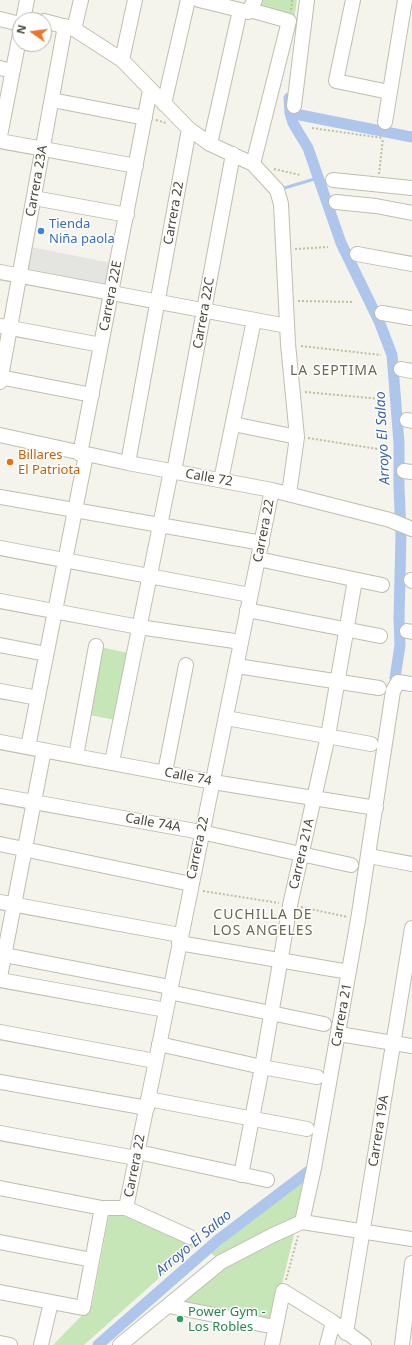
<!DOCTYPE html>
<meta charset="utf-8">
<style>
body{margin:0}
#map{position:relative;width:412px;height:1345px;overflow:hidden;background:#f5f4ec;font-family:"Noto Sans",sans-serif}
canvas{display:block}
.north{position:absolute;left:12px;top:12px;width:40px;height:40px;box-sizing:border-box;background:#fff;border:1px solid #b6b5b0;border-radius:50%;rotate:284deg;font-size:11px;font-weight:700;line-height:16px;text-align:center;color:#49473a}
.north::after{content:'';display:block;margin:auto;width:14px;height:18px;background:#eb752d;clip-path:polygon(50% 0,100% 100%,50% 72%,0 100%)}
</style>
<div id="map">
<canvas width="412" height="1345"></canvas>
<div class="north">N</div>
</div>
<script>
const g = document.querySelector('canvas').getContext('2d');
g.lineJoin = 'round';
function fillPath(path, color) {
  g.fillStyle = color;
  g.fill(path, 'evenodd');
}
function trace(path, color, width, dash) {
  g.strokeStyle = color;
  g.lineWidth = width;
  g.lineCap = dash ? 'butt' : 'round';
  g.setLineDash(dash || []);
  g.stroke(path);
}
function label(font, color, halo, rows, align = 'center') {
  g.font = font + ' "Noto Sans",sans-serif';
  g.lineWidth = 3;
  g.setLineDash([]);
  g.textBaseline = 'middle';
  g.strokeStyle = halo;
  g.fillStyle = color;
  for (const [text, x, y, turn = 0] of rows) {
    g.save();
    g.translate(x, y);
    g.rotate((+turn || 0) * Math.PI / 180);
    g.textAlign = isNaN(turn) ? turn : align;
    if (halo) g.strokeText(text, 0, 0);
    g.fillText(text, 0, 0);
    g.restore();
  }
}
fillPath(new Path2D(`
 M259,0H297L294,19L254,9Z
 M96,646L128,653L115,720L85,714Z
 M309,1173L272,1325L178,1305L223,1264L211,1253Z
 M110,1210L195,1246L84,1345H53L92,1305Z`), '#c7e6b8');
fillPath(new Path2D(`
 M26,246L116,264L111,292L20,276Z`), '#e4e4e0');
trace(new Path2D(`
 M281,189L318,178`), '#aec5ec', 3);
trace(new Path2D(`
 M289,98L290,113L293,123L308,148L341,243L379,321L392,355L399,443V487L401,534L399,618L400,645L395,678
 M290,113L412,137
 M98,1345L218,1240L313,1168`), '#aec5ec', 11);
const minor = new Path2D(`
 M199,0L248,12L255,0
 M353,0L336,81L389,92
 M250,10L289,21L253,164
 M0,19L20,24
 M23,20L27,0
 M44,21L74,29L122,60L189,129L210,144L253,164L277,190L281,204L288,344L297,437L289,494
 M74,29L81,0
 M122,60L135,0
 M0,68L12,71
 M52,100L145,118
 M164,104L188,0
 M294,106L307,0
 M385,122L405,0
 M0,136L20,34
 M0,141L136,166
 M210,144L240,10
 M333,180L412,188
 M34,198L127,215
 M336,202L376,206L412,213
 M357,254L412,264
 M0,272L287,326
 M382,313L412,318
 M0,326L101,345
 M401,369L412,371
 M0,377L92,395
 M0,382L65,26
 M407,420L412,421
 M233,424L297,437
 M0,435L128,463L272,490L390,520L412,529
 M80,454L150,90
 M128,463L189,129
 M404,471L412,472
 M174,472L233,154
 M221,480L254,320
 M0,497L262,543
 M0,548L250,595
 M258,559L382,585
 M411,580L412,581
 M0,601L139,627L241,642
 M247,610L380,636
 M407,631L412,632
 M0,645L46,654
 M237,666L379,688
 M0,691L38,698
 M226,718L371,744
 M0,742L213,782L376,808
 M28,747L86,455
 M76,756L96,646
 M112,762L171,471
 M165,772L186,665
 M0,796L201,832L351,865
 M0,844L191,884
 M369,856L412,864
 M0,902L180,935
 M179,943L349,972
 M0,954L170,987
 M0,977L44,750
 M0,980L166,1010
 M169,992L324,1024
 M0,1032L155,1061
 M339,1034L412,1046
 M159,1044L262,1067L317,1077
 M0,1082L147,1108
 M148,1099L307,1129
 M0,1133L136,1158
 M138,1152L267,1180
 M241,1175L262,1067L290,905L328,736L355,580
 M0,1188L102,1208H126L190,1237
 M126,1208L272,490
 M302,1222L314,1168L358,920L393,691L398,682L412,684
 M0,1242L92,1260
 M0,1292L83,1308L102,1208
 M169,1306L275,1327
 M346,1333L412,928
 M0,1343L10,1345
 M41,1345L51,1302
 M120,1345L221,1262L273,1235L302,1222L412,1239
 M272,1345L283,1291L333,1322L364,1345
 M327,1345L333,1322
 M402,1345L412,1263`);
trace(minor, '#c0beaf', 16);
trace(new Path2D(`
 M291,10L292,0
 M156,120L166,123
 M312,128L383,138
 M274,169L300,175
 M379,174L383,138
 M295,249L328,247
 M298,301L354,302
 M301,346L381,355
 M305,392L381,399
 M308,438L384,450
 M203,891L279,903
 M301,907L348,917
 M286,1280L298,1236`), '#c1bda1', 2, [2, 2]);
trace(minor, '#fff', 14);
for (const [x, y, r, color] of [
 [41,231,4,"#3f7fe0"],
 [10,462,4,"#e8710a"],
 [180,1319,4,"#2e9e5b"]
]) {
  const dot = new Path2D();
  dot.arc(x, y, r, 0, 2 * Math.PI);
  g.fillStyle = color;
  g.fill(dot);
  trace(dot, '#fff', 1.5);
}
label('13px', '#49473a', '#fff', [
 ["Carrera 23A",37,181,-80],
 ["Carrera 22",174,213,-80],
 ["Carrera 22E",111,296,-79],
 ["Carrera 22C",204,313,-80],
 ["Calle 72",209,478,10],
 ["Carrera 22",264,531,-79],
 ["Calle 74",188,777,11],
 ["Calle 74A",153,823,10],
 ["Carrera 22",198,848,-78],
 ["Carrera 21A",302,854,-77],
 ["Carrera 21",342,1015,-80],
 ["Carrera 19A",379,1131,-81],
 ["Carrera 22",135,1166,-79]
]);
label('13px', '#366cbe', '#fff', [
 ["Tienda",49,224],
 ["Niña paola",49,239]
], 'left');
label('13px', '#c56008', '#fff', [
 ["Billares",18,455],
 ["El Patriota",18,470]
], 'left');
label('13px', '#27864d', '#fff', [
 ["Power Gym -",188,1312],
 ["Los Robles",188,1327]
], 'left');
g.letterSpacing = '1px';
label('14px', '#6b6752', '#fff', [
 ["LA SEPTIMA",334,371],
 ["CUCHILLA DE",263,915],
 ["LOS ANGELES",263,931]
]);
g.letterSpacing = '0px';
label('italic 14px', '#3963af', '#fff', [
 ["Arroyo El Salao",383,438,-93],
 ["Arroyo El Salao",194,1243,-40]
]);
</script>
